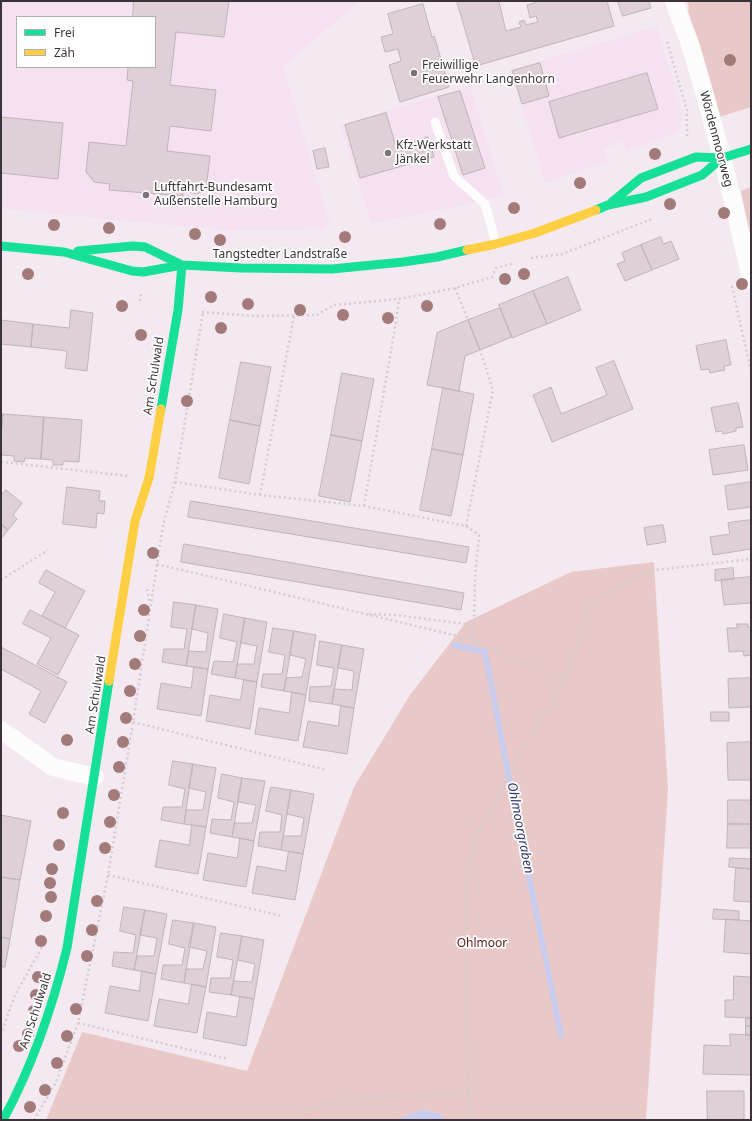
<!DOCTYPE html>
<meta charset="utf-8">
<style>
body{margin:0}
#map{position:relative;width:752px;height:1121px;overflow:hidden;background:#f4e9f1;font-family:"Noto Sans",sans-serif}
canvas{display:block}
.frame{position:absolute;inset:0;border:2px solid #3b3339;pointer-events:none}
.legend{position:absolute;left:16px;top:16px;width:140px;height:52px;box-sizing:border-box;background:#fff;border:1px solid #b1adb0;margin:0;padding:5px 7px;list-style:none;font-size:12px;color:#3b3339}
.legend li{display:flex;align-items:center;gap:8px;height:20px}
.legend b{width:20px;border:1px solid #b1adb0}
</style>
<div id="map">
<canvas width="752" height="1121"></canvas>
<div class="frame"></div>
<ul class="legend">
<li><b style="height:5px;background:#16e098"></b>Frei</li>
<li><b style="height:5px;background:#ffcf43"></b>Zäh</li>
</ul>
</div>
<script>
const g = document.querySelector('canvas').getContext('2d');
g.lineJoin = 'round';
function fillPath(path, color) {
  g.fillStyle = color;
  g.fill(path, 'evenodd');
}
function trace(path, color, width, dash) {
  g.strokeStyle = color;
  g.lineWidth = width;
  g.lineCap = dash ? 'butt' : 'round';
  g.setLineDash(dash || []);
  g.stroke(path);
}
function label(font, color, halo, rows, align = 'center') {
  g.font = font + ' "Noto Sans",sans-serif';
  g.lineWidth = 3.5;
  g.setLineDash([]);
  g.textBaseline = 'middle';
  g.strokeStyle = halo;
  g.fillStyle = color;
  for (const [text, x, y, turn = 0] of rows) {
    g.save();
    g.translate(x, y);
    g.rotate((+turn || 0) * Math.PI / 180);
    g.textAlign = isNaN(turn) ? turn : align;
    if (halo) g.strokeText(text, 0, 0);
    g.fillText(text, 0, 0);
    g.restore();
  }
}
fillPath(new Path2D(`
 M1,1H359L283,67L330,224L321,229L228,230L75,216L1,208ZM17,17H155V67H17Z
 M657,26L683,113L679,131L665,138L627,152L622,141L604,149L609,161L545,183L511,70Z
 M470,86L504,196L472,203L411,216L371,223L340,125Z`), '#f5e1f0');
fillPath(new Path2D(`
 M687,1H751V107L719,117L688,11L689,7Z
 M751,187V241L741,191Z
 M654,562L668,790L646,1120H444L442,1115L423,1109L396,1120H46L82,1032L247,1071L354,787L410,695L466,622L571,572Z`), '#e9c9c8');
fillPath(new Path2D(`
 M423,1109L442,1115L444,1120H396Z`), '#cacced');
trace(new Path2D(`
 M454,645L485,652L510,783L561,1035`), '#cacced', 6);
const building = new Path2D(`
 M134,1H229L224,37L176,32L170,85L216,90L211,131L170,126L167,151L210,156L206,189L197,194L183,190V196L109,190L110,184L94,182L86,172L89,142L126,146L133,81L127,80L128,67H155V17H133Z
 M457,1H502L499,2L506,31L521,27L519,22L524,20L526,25L538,22L536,16L530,18L527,5L535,3L534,1H607L614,26L476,66Z
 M618,1H649L651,8L623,16Z
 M423,4L432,37L434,36L436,42L449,87L400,102L389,65L401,61L398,49L385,52L381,37L393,34L388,14Z
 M540,63L549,96L522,104L512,71Z
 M647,73L658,109L559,138L549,102Z
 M460,91L485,168L463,175L438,97Z
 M386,113L396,146L428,137L434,157L360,178L345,125Z
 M1,117L63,123L58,179L1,173Z
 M325,148L329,167L317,169L313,151Z
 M661,237L663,244L671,241L679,259L652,270L641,245Z
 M641,245L652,270L625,281L617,264L625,261L622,253Z
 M568,277L581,310L547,324L533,291Z
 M533,291L547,324L512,338L499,305Z
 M500,308L512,337L480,350L468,320Z
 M71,310L93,313L87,371L65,368L67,351L31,347L33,324L69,328Z
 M1,320L33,324L31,347L1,344Z
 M468,320L480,350L465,356L459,391L427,385L437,333Z
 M726,340L731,365L724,366L725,370L710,373L709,369L701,370L696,346Z
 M614,361L633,409L552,442L533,395L551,387L561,414L607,395L596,368Z
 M241,362L271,367L260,426L230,420Z
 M342,373L374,379L362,441L331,435Z
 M443,388L474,394L463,455L432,449Z
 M738,403L743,427L736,428V431L723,434L722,431L716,432L711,408Z
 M1,414H3L1,436Z
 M3,414L44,417L41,459L25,458L24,462L14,461V456L1,455Z
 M44,417L82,420L79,462L63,461V465H53V460L41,459Z
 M230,420L260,426L249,484L219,478Z
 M331,435L362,441L350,502L319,496Z
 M744,445L748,470L713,475L709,450Z
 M432,449L463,455L451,516L420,510Z
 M751,482V507L728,510L725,486Z
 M67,487L100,491L99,501H105L104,514L97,513L96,528L63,524Z
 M6,490L22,503L13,515L17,519L8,530L1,524V496Z
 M191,501L469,547L466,563L188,517Z
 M751,520V549L713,555L710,537L730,534L728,523Z
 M1,524L8,530L1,539Z
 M663,525L666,542L647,545L644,528Z
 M184,544L464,593L461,610L181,562Z
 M733,568L734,579L715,581V570Z
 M46,570L85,591L65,628L42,616L55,592L39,583Z
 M751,577V603L724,605L721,580Z
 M174,602L196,605L186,666L162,662L164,649H184L187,629L171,627Z
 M196,605L218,609L208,669L186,666L189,651L206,652L208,633L192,629Z
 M30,610L79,635L58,675L37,664L51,638L23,624Z
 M224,614L245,618L235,678L211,674L214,661L233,662L237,642L220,638Z
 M245,618L267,622L257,682L235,678L237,664H254L257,646L241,643Z
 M737,624H748V627H751V655L744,656L743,651L729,652L727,628H737Z
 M273,628L294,631L284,691L261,687L263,674H282L285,655L269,652Z
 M294,631L316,635L306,695L284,691L286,678L302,677L306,659L290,655Z
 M320,641L342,645L332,704L309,701L310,687L331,686L334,668L317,665Z
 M342,645L364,649L354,708L332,704L334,689L352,690L354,671L338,668Z
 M1,647L67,682L45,723L29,714L41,691L1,669Z
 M194,667L208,669L201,716L157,709L161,683L191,688Z
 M751,678V707L729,708L728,679Z
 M244,680L257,682L250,729L206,721L210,695L240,700Z
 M292,692L306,695L298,741L255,734L259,708L289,713Z
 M341,706L354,708L347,754L303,747L308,721L338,726Z
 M711,712H729V721H711Z
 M751,742V780H728L727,743Z
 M173,761L193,764L184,824L161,820L163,807H182L185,789L169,785Z
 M193,764L216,768L206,827L184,824L186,810H203L206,792L189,788Z
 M222,774L242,778L232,837L210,833L212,819L231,820L234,802L218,798Z
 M242,778L265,781L254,841L232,837L235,823H252L256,805L238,802Z
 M271,787L291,790L281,850L258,846L260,832H280L282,815L266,811Z
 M291,790L314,794L303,854L281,850L283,836H301L304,818L287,814Z
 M728,800H751V824H728Z
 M1,815L31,821L20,880L1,877Z
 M728,824H751V848H727Z
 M192,825L206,827L198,874L155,867L160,840L189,845Z
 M240,838L254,841L246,887L203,880L208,853L237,858Z
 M289,851L303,854L295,900L252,893L257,866L285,871Z
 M730,858L751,859V869L729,867Z
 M736,868L751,869V902L734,901Z
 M1,877L20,880L10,939L1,937Z
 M124,907L145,910L134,970L112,966L114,952L133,953L136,935L120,931Z
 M714,909L739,911V920L713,919Z
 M145,910L167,914L156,974L134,970L137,956H154L157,938L140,935Z
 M726,919L751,921V954L724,952Z
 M173,920L194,923L184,983L161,979L163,965H182L185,948L169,944Z
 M194,923L216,927L206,987L184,983L186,969H203L207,951L189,947Z
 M221,933L242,936L231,995L209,992L211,978H230L233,960L217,957Z
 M242,936L264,940L254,999L231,995L234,981L252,982L255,964L238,960Z
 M1,937L10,939L5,967H1Z
 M142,971L156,974L148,1021L105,1013L110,986L139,991Z
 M734,976L751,977V1018L725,1017V1000H733Z
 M192,984L206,987L197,1033L154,1026L159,999L188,1004Z
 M240,997L254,999L246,1046L203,1038L207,1012L236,1017Z
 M746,1018H751V1026H746Z
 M746,1026H751V1035H746Z
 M730,1034L751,1035V1075L703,1074L704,1045L730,1046Z
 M707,1091H744V1120H702L707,1119Z`);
fillPath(building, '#dfd0d7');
trace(building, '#beb4b9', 1);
trace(new Path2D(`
 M667,42L687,110V135L688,138
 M531,258L562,254L652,219
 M732,286L751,372
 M455,288L468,320
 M140,301L141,293
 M202,312L255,316L317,315L334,305L399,299L455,288L492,277L496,268L515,263
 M1,462L129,476
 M175,482L260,495L364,506L466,526L479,535L475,578L474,625L470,639L522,664L565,679
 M260,495L294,316
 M364,506L394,334L399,299
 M466,526L493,390L480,350
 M157,564L470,639
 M1,580L48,550
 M147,589L150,604
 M369,614L395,615L474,625
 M133,722L327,770
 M108,875L282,916
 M78,1023L228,1059
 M1,1035L14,997L42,947
 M34,1120L56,1082L78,1023L108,875L133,722L163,525L175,482L203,312
 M302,1120L306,1108L344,1099L469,1093
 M471,1120L467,1059L465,891L475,839L513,766L565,679L588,608L614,587L655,570L751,559`), '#d1cdd0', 2.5, [2, 3]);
trace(new Path2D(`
 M435,122L454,176L485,204L496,244`), '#fdfcfd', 9);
trace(new Path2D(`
 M674,1C679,17 686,31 691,47C714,123 734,201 751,279
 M1,730L53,767L95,777`), '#fdfcfd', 18);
trace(new Path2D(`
 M612,202L641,178L696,157L722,158L751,149
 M596,210L608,205L646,197L702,175L722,158
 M1,246L64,252L132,271L143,272L182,265L241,268L332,269L403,262L437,257L467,250
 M78,251L133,246L145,247L182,265
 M161,409L178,310L182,265
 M3,1120C33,1065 52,1009 67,948L109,681`), '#16e098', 9);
trace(new Path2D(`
 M467,250L496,244L535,233L596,210
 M109,681L135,521L149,478L161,409`), '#ffcf43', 9);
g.fillStyle = '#a27a7a';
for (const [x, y] of [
 [730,60],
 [655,154],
 [580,183],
 [670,204],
 [514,208],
 [724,213],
 [440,224],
 [54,225],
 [109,228],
 [195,234],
 [345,237],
 [220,240],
 [28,274],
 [524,274],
 [505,279],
 [742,284],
 [211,297],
 [248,304],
 [122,306],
 [427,306],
 [300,310],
 [343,315],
 [388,318],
 [221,328],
 [141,335],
 [187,401],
 [153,553],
 [144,610],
 [140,636],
 [135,664],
 [130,691],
 [126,718],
 [67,740],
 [123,742],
 [119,767],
 [114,795],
 [63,813],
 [110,822],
 [59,845],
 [105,848],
 [52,869],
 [50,883],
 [51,897],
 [97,901],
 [46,916],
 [92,930],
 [41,941],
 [87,956],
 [38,977],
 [36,995],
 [76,1009],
 [34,1011],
 [28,1034],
 [67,1036],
 [19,1046],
 [57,1063],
 [45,1090],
 [30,1107]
]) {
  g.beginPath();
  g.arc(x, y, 6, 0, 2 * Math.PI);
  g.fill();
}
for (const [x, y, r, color] of [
 [414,73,4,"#7c7379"],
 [388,153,4,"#7c7379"],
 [146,195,4,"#7c7379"]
]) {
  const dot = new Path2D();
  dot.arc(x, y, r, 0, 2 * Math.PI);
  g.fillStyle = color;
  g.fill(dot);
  trace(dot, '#fff', 1.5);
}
label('12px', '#3b3339', '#fff', [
 ["Freiwillige",422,66],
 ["Feuerwehr Langenhorn",422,80],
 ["Kfz-Werkstatt",396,146],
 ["Jänkel",396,160],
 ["Luftfahrt-Bundesamt",154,188],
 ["Außenstelle Hamburg",154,202]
], 'left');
label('12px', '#3b3339', '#fff', [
 ["Wördenmoorweg",716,139,75],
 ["Tangstedter Landstraße",280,255],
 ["Am Schulwald",154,376,-81],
 ["Am Schulwald",96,695,-81],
 ["Am Schulwald",36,1011,-72]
]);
label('12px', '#5f2019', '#fff', [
 ["Ohlmoor",482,944]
]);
label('italic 13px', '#35386f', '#fff', [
 ["Ohlmoorgraben",520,828,79]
]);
</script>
